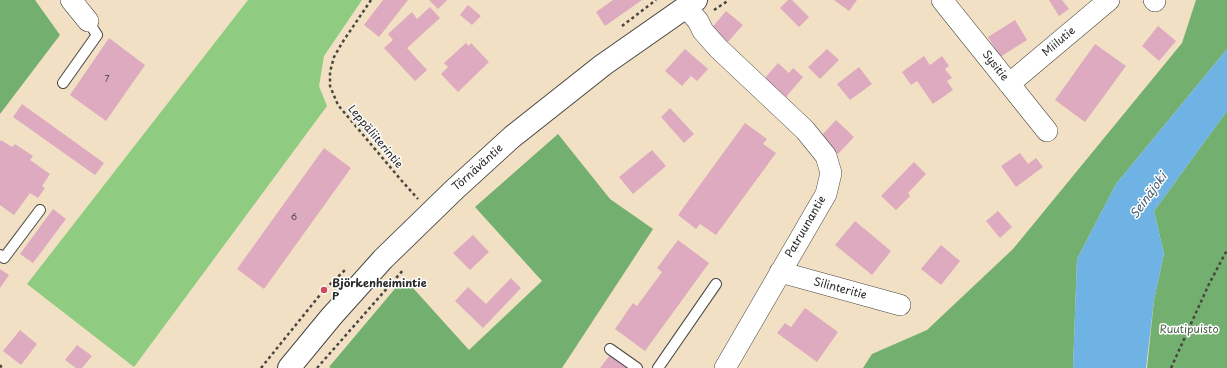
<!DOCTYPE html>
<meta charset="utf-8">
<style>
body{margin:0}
canvas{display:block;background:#f1e0c3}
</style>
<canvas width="1227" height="368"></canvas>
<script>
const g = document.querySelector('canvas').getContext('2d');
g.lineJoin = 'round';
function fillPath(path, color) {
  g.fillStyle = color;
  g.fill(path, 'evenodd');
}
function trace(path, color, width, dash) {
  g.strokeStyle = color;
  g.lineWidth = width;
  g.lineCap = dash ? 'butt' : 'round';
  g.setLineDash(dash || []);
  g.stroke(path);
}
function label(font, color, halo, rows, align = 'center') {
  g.font = font + ' "Playpen Sans",sans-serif';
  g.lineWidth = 3;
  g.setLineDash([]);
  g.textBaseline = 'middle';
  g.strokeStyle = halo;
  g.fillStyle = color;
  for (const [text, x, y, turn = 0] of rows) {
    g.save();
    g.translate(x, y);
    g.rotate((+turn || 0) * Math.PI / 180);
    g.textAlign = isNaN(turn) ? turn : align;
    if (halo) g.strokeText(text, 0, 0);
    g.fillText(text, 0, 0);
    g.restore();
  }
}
fillPath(new Path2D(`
 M248,0H362L324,56L319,86L327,106L134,367L27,284Z`), '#8fcb80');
fillPath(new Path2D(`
 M0,0H35L60,35L0,114Z
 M1196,0H1227V49L1116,184L1077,259L1073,368H863L872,354L927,330L1013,249L1182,43Z
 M1227,111V368H1147L1154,300L1164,254L1154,211Z
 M558,134L610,199L653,229L562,368H331L329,367L404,278L469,350L542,281L475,207Z`), '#73af6e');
fillPath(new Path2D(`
 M1227,49V111L1154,211L1164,254L1154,300L1146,368H1073L1077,259L1116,184Z`), '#6fb3e5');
fillPath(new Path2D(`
 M383,0H408L379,37L364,25Z
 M429,0H447L438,9Z
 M613,0H642L605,26L596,12Z
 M788,0H792L809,17L799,27L780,8Z
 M834,0H857L849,11Z
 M1049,0H1062L1069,9L1059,16Z
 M468,5L481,16L472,25L460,15Z
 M430,7L440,18L407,48L427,70L415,81L384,48L393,40L388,34L412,12L417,19Z
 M726,11L743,25L726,44L710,30Z
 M1015,20L1027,40L1000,57L988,37Z
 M1158,26L1176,41L1159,61L1142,46Z
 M109,38L145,65L106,121L70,95Z
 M466,43L469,46L471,43L489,62L458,92L441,74L448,67L444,63Z
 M1095,44L1126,66L1085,122L1055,100Z
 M685,49L708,69L697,81L691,76L682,86L665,71Z
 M827,49L839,60L820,79L808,67Z
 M924,56L930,65L942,56L949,66L945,69L952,78L947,81L953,90L933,104L917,81L911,85L902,72Z
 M778,63L789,73L793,68L803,77L786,97L765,78Z
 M859,67L872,84L850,100L837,84Z
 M22,104L104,163L95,175L13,117Z
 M670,108L694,134L684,143L661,117Z
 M836,120L854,137L838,154L820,137Z
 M745,123L767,139L763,144L776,153L716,235L700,224L696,229L678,215Z
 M1,140L12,147L15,144L33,156L30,160L50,174L42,186L45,188L38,198L30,193L14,215L0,205V142Z
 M324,148L351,168L264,289L237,269Z
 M652,150L666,166L633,194L619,177Z
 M1020,153L1028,164L1036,158L1043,167L1016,187L1001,166Z
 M914,162L926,174L908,193L910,196L896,210L881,196Z
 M53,209L66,219L33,263L20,254Z
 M998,211L1012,227L1000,238L986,221Z
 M855,221L891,251L872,275L835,245Z
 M473,235L489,252L470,270L453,253Z
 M678,240L709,263L645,351L615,329L633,303L637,306L662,272L657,268Z
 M941,245L960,261L941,285L921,269Z
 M0,269L9,275L0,288Z
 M511,278L521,288L483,328L455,301L468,287L486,304Z
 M805,308L838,332L817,362L777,333L785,323L791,327Z
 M20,330L37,344L21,365L3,351Z
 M77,345L92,356L82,368H76L65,360Z
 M610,355L629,368H600Z`), '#deaabf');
const lane = new Path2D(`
 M63,83L97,35L88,21
 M0,255L4,258L40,210
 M610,349L637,368
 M658,368L716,284`);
const street = new Path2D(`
 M71,0L88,21
 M942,0L1047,131
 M1154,0L1155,1
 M686,7L698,21L703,31L718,48L805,130L826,156L831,173L826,194L725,368
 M1009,84L1109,0
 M780,272L900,305`);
const primary = new Path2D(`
 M289,368L331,317L383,259L455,189L512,137L603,65L696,0`);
trace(lane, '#494642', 12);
trace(street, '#494642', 22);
trace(primary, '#494642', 24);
trace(new Path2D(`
 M371,0L342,43L334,57L330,72V86L338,105L401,180L418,199
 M714,10L729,0
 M622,26L656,0
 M0,365L2,368
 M261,368L324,290L345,270
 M317,368L404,269
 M1171,368L1209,284L1227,250`), '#494642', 2.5, [3, 3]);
trace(lane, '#fff', 10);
trace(street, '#fff', 21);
trace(primary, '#fff', 22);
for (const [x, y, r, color] of [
 [324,290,4,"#d1495b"]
]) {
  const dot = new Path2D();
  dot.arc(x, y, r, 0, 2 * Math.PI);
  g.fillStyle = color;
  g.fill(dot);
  trace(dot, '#fff', 1.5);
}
label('9px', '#584b50', null, [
 ["7",107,80],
 ["6",294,218]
]);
label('11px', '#2b2b2b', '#fff', [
 ["Miilutie",1059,42,-40],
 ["Sysitie",995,66,52],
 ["Leppäliiterintie",375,137,50],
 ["Törnäväntie",478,168,-42],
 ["Patruunantie",806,227,-60],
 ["Silinteritie",840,289,15]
]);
label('bold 11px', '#2b2b2b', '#fff', [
 ["Björkenheimintie",332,284],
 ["P",332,297]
], 'left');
label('11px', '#4e6349', '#fff', [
 ["Ruutipuisto",1189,330]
]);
label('italic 12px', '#466175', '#fff', [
 ["Seinäjoki",1149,196,-54]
]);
</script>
